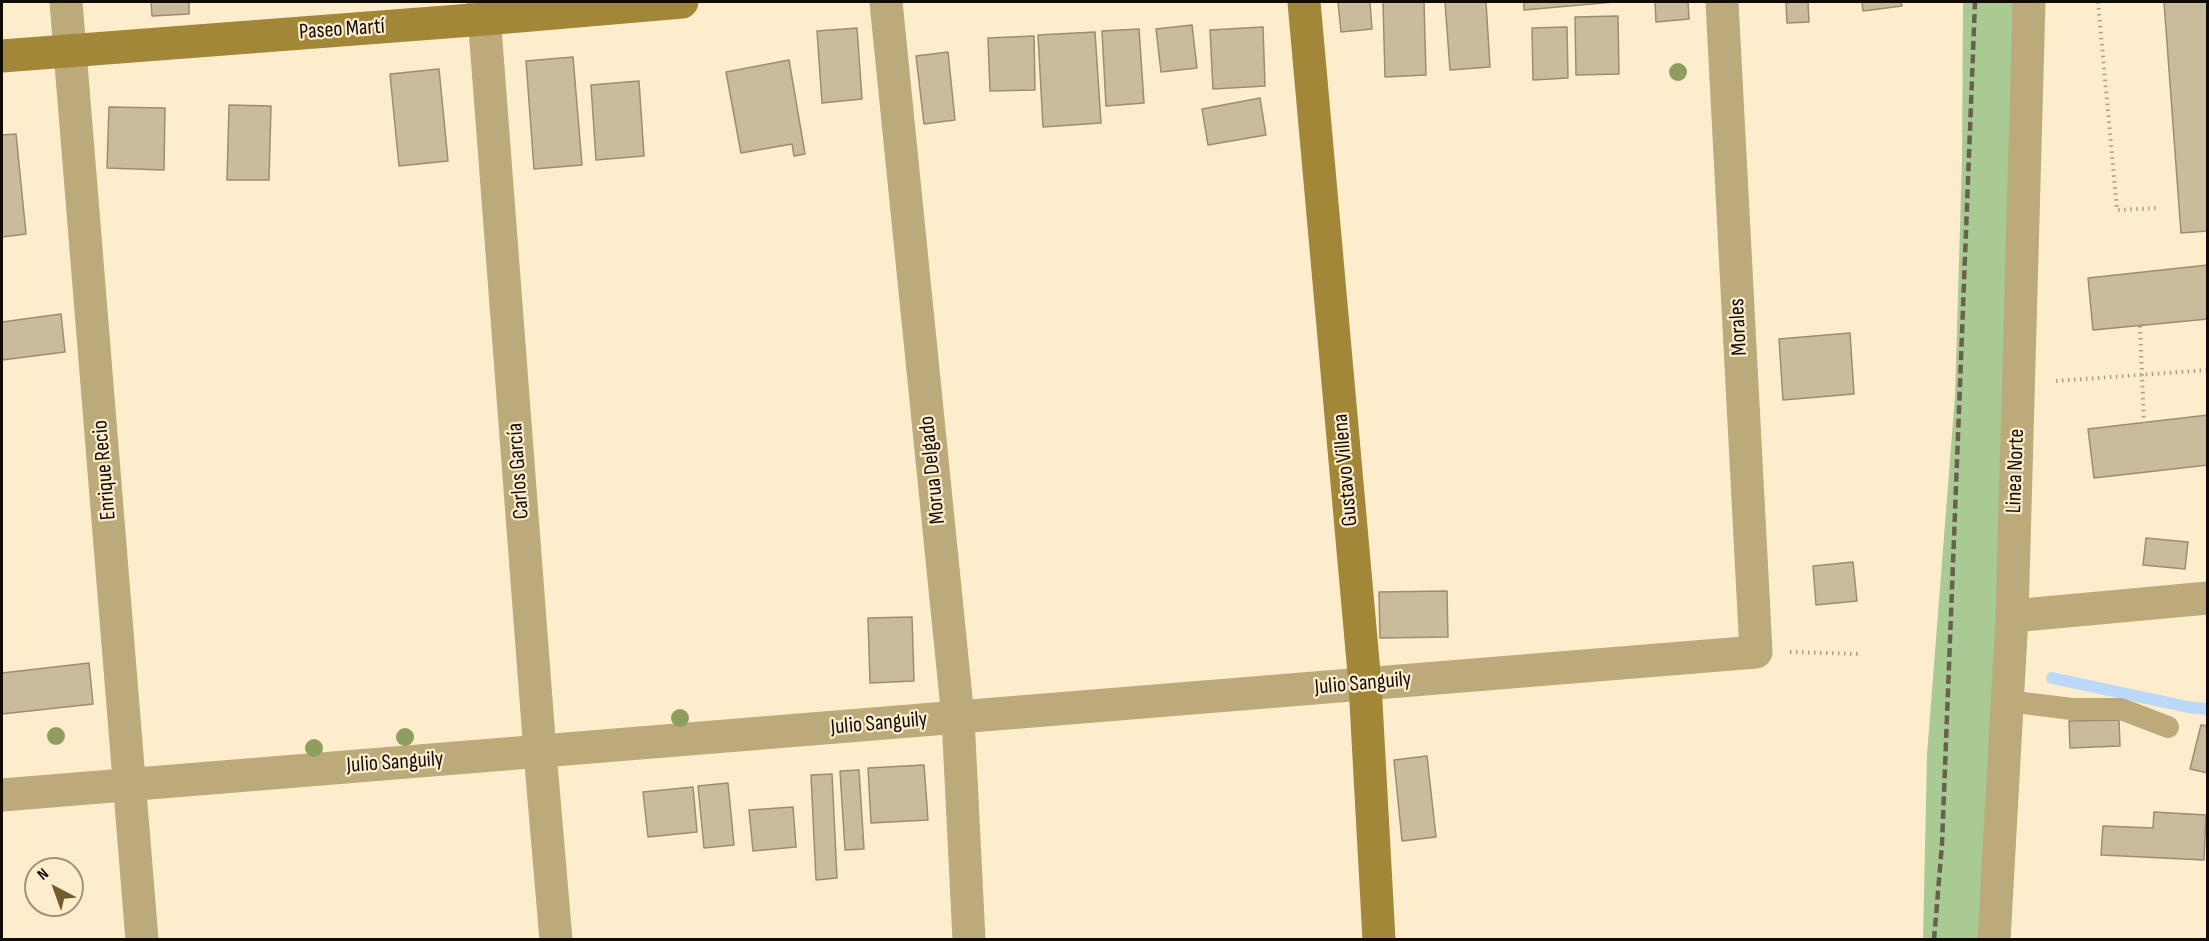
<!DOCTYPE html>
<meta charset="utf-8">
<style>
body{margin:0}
#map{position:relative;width:2209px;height:941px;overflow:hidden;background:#fdedcd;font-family:"Sofia Sans Condensed",sans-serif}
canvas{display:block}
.frame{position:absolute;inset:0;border:3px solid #110b03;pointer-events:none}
.north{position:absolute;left:24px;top:857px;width:60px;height:60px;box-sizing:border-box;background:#fdedcd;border:2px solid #9f937c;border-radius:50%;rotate:319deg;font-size:16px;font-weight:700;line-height:24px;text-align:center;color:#110b03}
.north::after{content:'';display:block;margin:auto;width:21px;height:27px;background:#745d2d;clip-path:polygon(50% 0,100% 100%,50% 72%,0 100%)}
</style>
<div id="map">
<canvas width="2209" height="941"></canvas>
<div class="frame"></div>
<div class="north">N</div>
</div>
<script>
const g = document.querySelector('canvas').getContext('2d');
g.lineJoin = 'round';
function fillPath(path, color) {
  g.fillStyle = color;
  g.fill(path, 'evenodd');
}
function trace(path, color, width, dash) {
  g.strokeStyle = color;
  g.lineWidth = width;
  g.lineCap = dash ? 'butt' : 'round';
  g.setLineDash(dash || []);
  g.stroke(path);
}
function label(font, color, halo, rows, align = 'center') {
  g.font = font + ' "Sofia Sans Condensed",sans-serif';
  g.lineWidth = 4.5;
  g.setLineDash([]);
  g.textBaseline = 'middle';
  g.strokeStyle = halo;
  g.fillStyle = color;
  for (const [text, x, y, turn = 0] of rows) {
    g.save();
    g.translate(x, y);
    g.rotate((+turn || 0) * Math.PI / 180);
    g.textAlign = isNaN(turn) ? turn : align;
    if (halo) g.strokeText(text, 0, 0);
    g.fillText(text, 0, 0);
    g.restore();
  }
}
fillPath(new Path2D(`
 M1963,2H2023L1994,939L1923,940L1927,754L1955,396L1962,161Z`), '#a9cb93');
trace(new Path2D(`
 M2052,678L2188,707L2208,709`), '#bcd8f8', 12);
const building = new Path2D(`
 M151,2H189V14L152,16Z
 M1338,2H1370L1372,29L1341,32Z
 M1383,2H1424L1426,75L1385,77Z
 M1445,2H1486L1490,67L1450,70Z
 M1524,2H1614L1524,10Z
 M1655,2H1688L1689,19L1656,22Z
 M1786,2H1808L1809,22L1787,23Z
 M1862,2H1901L1902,6L1863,11Z
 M2164,2H2208V231L2181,233Z
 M1618,16L1619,74L1576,75L1575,17Z
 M1192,25L1197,68L1161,72L1156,29Z
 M1263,27L1265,86L1213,89L1210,30Z
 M1567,27L1568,78L1533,80L1532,28Z
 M857,28L862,99L822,103L817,31Z
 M1139,29L1144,103L1106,106L1102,31Z
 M1095,32L1101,123L1043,127L1038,35Z
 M1034,36L1035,90L990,91L988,38Z
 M948,52L955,120L924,124L916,56Z
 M573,57L582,165L534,169L526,61Z
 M789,60L805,154L794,156L792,144L741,153L726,72Z
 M439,69L448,161L399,166L390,74Z
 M639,81L644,156L596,160L591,85Z
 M1260,98L1266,135L1208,145L1202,109Z
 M229,105L271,106L269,180H227Z
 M109,107L165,108L164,170L107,168Z
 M16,134L26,234L2,237V135Z
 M2208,265V319L2093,330L2088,278Z
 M61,314L65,352L2,360V322Z
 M1850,333L1854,394L1783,400L1779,339Z
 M2208,415V465L2094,478L2088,429Z
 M2146,538L2188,542L2185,569L2143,565Z
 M1853,562L1857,601L1816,605L1813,566Z
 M1447,591L1448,637L1380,638L1379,592Z
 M912,617L914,681L870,683L868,618Z
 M89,663L93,704L2,714V673Z
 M2119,720L2120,746L2070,748L2069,721Z
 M2201,725L2208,726V773L2190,769Z
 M1427,756L1436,837L1402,841L1394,760Z
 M924,765L928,820L871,823L868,768Z
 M859,770L864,849L845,850L840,771Z
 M832,774L837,878L816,880L811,775Z
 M728,783L734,845L704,848L698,786Z
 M693,787L697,832L648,837L643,792Z
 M793,807L796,847L753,851L749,810Z
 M2154,812L2206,815L2204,860L2101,855L2103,826L2153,828Z`);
fillPath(building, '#cbbb9d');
trace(building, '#9c8d70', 1.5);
trace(new Path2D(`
 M2098,2L2117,210L2157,208
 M2140,326L2144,423
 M2056,381L2208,370
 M1790,652L1861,654`), '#ab9f87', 4, [1.5, 4.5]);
trace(new Path2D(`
 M2007,701L2072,709H2121L2168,727`), '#bcaa7a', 22);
trace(new Path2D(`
 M66,2L142,940
 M483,2L540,752L556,940
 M886,2L958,718L969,940
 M2012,616L2208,598
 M2,795L1756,652L1722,2
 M1994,940L2012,616L2029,2`), '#bcaa7a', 33);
trace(new Path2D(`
 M1304,2L1365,684L1379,940
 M2,56L485,19L682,2`), '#a38739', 33);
trace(new Path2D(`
 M1934,940L1942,844L1975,2`), '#6a604f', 4.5, [9, 4.5]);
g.fillStyle = '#8e9e5e';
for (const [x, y] of [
 [1678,72],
 [680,718],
 [56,736],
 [405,737],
 [314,748]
]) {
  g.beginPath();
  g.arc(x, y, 9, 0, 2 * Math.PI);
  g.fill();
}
label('22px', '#110b03', '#fdedcd', [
 ["Paseo Martí",342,30,-4],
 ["Morales",1739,327,-93],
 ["Enrique Recio",105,470,-95],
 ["Morua Delgado",933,470,-96],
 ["Gustavo Villena",1346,470,-95],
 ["Carlos García",519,471,-94],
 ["Linea Norte",2016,471,-88],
 ["Julio Sanguily",1363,684,-5],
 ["Julio Sanguily",879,724,-5],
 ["Julio Sanguily",395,763,-4]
]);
</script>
